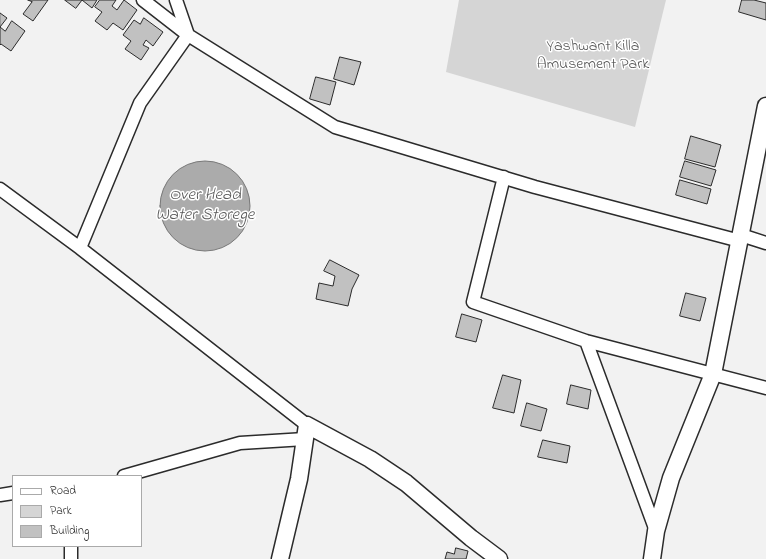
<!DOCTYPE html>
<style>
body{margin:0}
#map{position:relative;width:766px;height:559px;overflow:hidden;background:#f2f2f2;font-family:"Indie Flower",sans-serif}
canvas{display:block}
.legend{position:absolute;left:12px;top:475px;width:130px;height:72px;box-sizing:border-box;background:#fff;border:1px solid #aaa;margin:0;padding:5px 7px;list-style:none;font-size:12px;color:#2b2b2b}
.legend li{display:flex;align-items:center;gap:8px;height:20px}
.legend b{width:20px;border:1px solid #aaa}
</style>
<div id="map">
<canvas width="766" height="559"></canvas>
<ul class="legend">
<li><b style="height:5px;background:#fff"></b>Road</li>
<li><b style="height:11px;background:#d5d5d5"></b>Park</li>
<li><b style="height:11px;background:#c1c1c1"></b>Building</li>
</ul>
</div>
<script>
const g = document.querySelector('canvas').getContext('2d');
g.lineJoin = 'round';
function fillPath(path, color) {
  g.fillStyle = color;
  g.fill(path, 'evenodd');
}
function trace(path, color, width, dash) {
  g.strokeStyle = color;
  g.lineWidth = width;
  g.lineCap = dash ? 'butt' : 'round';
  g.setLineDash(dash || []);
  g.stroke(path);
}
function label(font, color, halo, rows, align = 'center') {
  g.font = font + ' "Indie Flower",sans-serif';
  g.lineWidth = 3;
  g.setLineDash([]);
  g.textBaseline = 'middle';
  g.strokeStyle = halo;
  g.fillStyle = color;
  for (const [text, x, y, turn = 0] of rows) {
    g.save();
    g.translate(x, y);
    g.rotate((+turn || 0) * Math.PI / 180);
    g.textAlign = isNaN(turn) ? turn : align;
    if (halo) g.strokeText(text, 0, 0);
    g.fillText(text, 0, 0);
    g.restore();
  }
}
fillPath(new Path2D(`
 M459,0H666L635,127L446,72Z`), '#d5d5d5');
const water = new Path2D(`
 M160 206a45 45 0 1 1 90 0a45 45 0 1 1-90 0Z`);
fillPath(water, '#ababab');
trace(water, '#787878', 1);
const building = new Path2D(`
 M28,0H48L33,21L23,14L32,2Z
 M65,0H97L92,8L82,0L76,8Z
 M100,0H116L112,6L117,10L124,0L137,10L123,30L113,23L107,30L95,21L102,12L95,7Z
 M742,0H754L766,3V20L739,12Z
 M0,13L7,18L0,27Z
 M144,18L163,32L153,46L146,40L143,45L149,48L141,60L125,49L131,41L123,35L134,20L140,24Z
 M12,21L25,31L11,51L1,44L0,45V27L5,31Z
 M340,57L361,62L354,85L334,79Z
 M316,77L336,82L330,105L310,99Z
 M691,136L721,145L715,167L685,159Z
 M685,161L716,170L711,186L680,177Z
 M680,180L711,189L707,204L676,195Z
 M330,260L359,275L352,289L348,306L316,299L319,283L333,286L335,276L324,271Z
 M686,293L706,298L700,321L680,316Z
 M462,314L482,320L476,342L456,337Z
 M503,375L521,380L514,413L493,408Z
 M571,385L591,390L588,409L567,404Z
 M527,403L547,409L541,431L521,426Z
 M543,440L570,446L567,463L538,457Z
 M456,548L468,551L466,559H445L447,552L454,554Z`);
fillPath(building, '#c1c1c1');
trace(building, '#2b2b2b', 1);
const minor = new Path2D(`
 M143,0L188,35
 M176,0L188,35
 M504,177L473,302L586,341L766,388
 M0,189L80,248L307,425
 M741,235L766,243
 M80,248L140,103L188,35L335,127L535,187L740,241
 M586,341L656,531
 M124,476L240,443L305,439
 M0,495L13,493
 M71,546V559`);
const secondary = new Path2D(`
 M280,559L299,479L307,425L370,459L406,483L471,538L499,559
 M652,559L656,531L671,478L713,374L766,106`);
trace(minor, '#2b2b2b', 15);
trace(secondary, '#2b2b2b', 19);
trace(minor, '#fff', 12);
trace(secondary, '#fff', 16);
label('16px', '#565656', '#fff', [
 ["Yashwant Killa",593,47],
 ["Amusement Park",593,65]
]);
label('italic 17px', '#585858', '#fff', [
 ["Over Head",205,196],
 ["Water Storege",205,216]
]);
</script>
